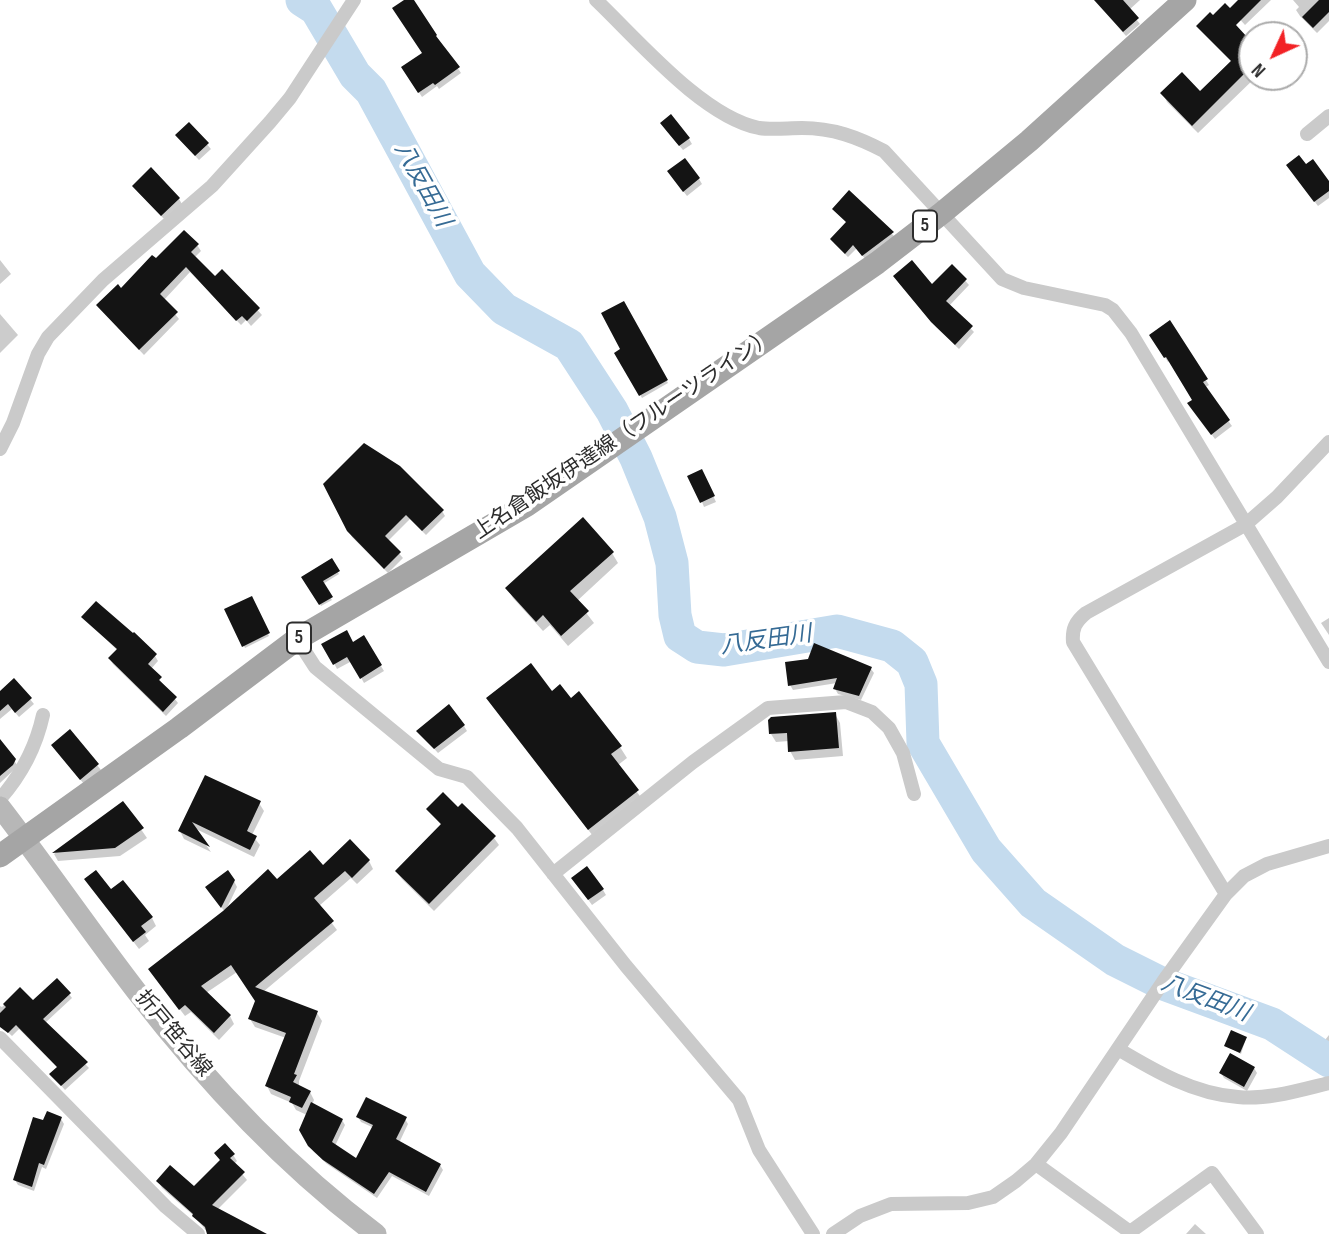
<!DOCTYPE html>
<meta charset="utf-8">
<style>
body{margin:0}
#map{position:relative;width:1329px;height:1234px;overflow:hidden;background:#fff;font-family:"Sofia Sans Condensed",sans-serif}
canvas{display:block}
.north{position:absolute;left:1238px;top:21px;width:70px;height:70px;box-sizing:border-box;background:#fff;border:2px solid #ababab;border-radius:50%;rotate:225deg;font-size:19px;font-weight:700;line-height:28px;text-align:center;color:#2d2d2d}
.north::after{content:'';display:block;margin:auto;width:24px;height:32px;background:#f22225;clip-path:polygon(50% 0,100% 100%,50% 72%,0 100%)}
</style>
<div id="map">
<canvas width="1329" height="1234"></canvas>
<div class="north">N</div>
</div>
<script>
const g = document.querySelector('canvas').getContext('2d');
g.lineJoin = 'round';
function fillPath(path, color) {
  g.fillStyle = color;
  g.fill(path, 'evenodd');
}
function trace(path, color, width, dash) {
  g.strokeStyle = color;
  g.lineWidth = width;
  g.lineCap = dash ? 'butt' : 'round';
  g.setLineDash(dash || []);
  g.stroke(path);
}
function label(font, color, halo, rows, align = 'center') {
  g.font = font + ' "Sofia Sans Condensed","Noto Sans JP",sans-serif';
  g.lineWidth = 7;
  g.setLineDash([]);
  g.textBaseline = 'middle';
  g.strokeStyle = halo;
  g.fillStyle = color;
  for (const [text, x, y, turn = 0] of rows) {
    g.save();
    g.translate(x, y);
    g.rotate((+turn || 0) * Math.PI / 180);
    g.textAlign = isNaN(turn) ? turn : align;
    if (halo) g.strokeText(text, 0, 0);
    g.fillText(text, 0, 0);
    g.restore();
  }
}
fillPath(new Path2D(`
 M408,0H412L461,73L439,89L437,86L422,97L403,68L424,53Z
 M1095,0H1140L1129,10L1140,24L1126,36Z
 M1241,0H1271L1245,25L1236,15Z
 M1293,0H1329V21L1317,33L1300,16L1296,10L1299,7Z
 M1243,48L1252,57V77H1256L1198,133L1167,102L1163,94L1200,93Z
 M189,124L211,149L199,160L180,140Z
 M665,129L689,139L692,144L683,150Z
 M1306,167L1329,183V198L1318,206L1291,170Z
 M672,177L699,179L702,184L687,196Z
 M137,191L179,199L182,204L165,220Z
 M850,193L895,237L865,259L857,248L848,257L834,243L848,223Z
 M197,245L201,251L194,258L215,278L222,271L262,315L251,326L246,320L241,325L190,272L164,300L179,319L144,355L98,306L121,290L156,261Z
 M0,260L11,274L0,284Z
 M952,266L969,285L949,306L974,332L959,349L936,327L898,282L932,287Z
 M623,304L668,383L642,398L616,354L623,350Z
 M0,314L18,335L0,353Z
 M1170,323L1209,385L1204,388L1232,426L1215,439L1192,408L1194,400L1170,361L1168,362L1151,335Z
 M704,476L716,502L704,507L702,502Z
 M325,484L442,511L445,516L426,535L410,519L388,541L403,558L388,573L352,537Z
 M612,553L618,563L577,601L594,623L568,646L550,625L543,631L513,598L507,588Z
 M331,561L339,574L323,584L332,600L321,606L304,577Z
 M251,598L269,636L245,648L226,610Z
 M84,617L155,656L158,661L151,669L178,703L166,716L113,664L110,659L118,651Z
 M1329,618V635L1321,623Z
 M363,637L384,671L364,683L352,661L337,669L324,644H352Z
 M871,669L874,673L861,700L838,694L835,689L837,683L793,690L790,685Z
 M14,680L34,704L19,717L12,709L0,719V693Z
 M552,693L570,700L620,747L627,758L618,765L644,802L596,840L488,699Z
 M835,714L840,723L843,756L795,760L790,751L789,741L776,742L771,734Z
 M464,726L467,731L438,753L418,731Z
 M70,731L101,770L84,784L56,750Z
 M0,742L18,766L0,783Z
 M206,777L259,803L264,811L252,835L260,845L254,857L194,828L211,852L184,839L180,831Z
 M123,803L147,838L120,856L58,861L54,854Z
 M428,809L494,838L499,845L434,911L402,879L397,872L442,826Z
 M369,861L373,869L357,884L351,878L319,906L337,930L263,992L317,1013L322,1021L299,1081V1087L310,1092L314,1100L312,1105L342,1120L345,1125L335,1146L356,1160L374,1128L361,1122L358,1117L405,1119L408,1124L399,1143L440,1165L443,1170L429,1196L392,1176L377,1198L327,1164L313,1151L301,1130L307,1115L296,1110L292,1103L271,1094L267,1086L286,1038L255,1027L250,1019L257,1002L237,972L206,993L230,1016L234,1024L219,1040L191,1012L185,1016L155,977L277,882L323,867Z
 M86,880L111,892L152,918L156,926L145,935L149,941L139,949Z
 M234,881L237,887L225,912L210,892Z
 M577,884L603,890L606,895L592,905Z
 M20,989L33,1003L69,994L72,998L45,1023L89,1068L65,1090L51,1074L58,1068L19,1029L12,1036L0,1025V1006L2,1007Z
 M1329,1035V1046L1325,1040Z
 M1246,1038L1241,1054L1226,1046Z
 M1254,1068L1257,1073L1247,1091L1224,1078L1221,1073Z
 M61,1119L64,1124L46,1169L42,1167L34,1191L18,1185L15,1180L44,1123Z
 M216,1154L233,1155L237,1161L234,1164L247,1180L217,1210L263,1234H209L194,1216L162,1188L158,1181L194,1188L220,1160Z
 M1195,1224L1206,1234H1186Z`), '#0003');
trace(new Path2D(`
 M302,0L316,9L355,75L371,91L470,274L504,309L569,345L612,411L636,458L660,517L672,563L675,615L680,636L697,647L724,650L837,631L892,646L912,662L921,684L923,743L986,850L1033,903L1115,960L1161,983L1272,1024L1329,1061`), '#c4dbee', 33);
fillPath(new Path2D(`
 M404,0H414L437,35L436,36L460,67L435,85L433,83L418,93L401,67L422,53L392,8Z
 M1094,0H1123L1139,18L1123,32Z
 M1238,0H1261L1236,25L1248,38L1242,44L1252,54V82L1244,74L1192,126L1160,93L1182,72L1200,91L1231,61L1196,26L1210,12L1213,15L1225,3L1230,8Z
 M1319,0H1329V12L1313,28L1302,17Z
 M671,114L690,138L679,146L660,123Z
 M189,122L209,143L195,156L175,135Z
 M1299,155L1306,164L1313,159L1329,181V191L1314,202L1286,165Z
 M685,158L700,178L683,192L667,171Z
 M151,167L180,198L161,216L132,186Z
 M849,190L894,232L862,256L853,245L845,254L830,239L846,222L832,209Z
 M184,230L199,244L191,252L215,276L222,269L260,308L247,321L242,316L236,321L186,267L160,294L178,312L139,350L96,305L118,284L121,288L152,255L156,258Z
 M912,260L932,284L952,264L967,279L946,301L973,326L955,345L931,322L893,276Z
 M624,301L668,380L639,396L614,353L620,349L601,313Z
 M1170,320L1208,379L1203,382L1230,420L1211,435L1187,403L1192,400L1166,357L1164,358L1149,335Z
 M364,443L400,466L444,510L422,531L406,515L385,536L401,552L384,569L347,531L323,484Z
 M702,469L715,496L700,503L687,476Z
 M583,517L614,552L570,591L589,611L561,636L543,615L536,622L505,588Z
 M332,558L340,571L323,581L333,597L319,605L301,577Z
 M252,596L270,633L242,647L224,609Z
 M96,601L133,633L134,632L157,654L148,664L162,677L159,680L177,697L163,712L108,658L117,649L81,617Z
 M347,630L353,642L364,635L382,665L360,679L347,657L333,665L321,644Z
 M814,643L872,667L859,696L833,689L837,678L788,686L785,662L808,659Z
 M531,663L552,691L560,684L571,698L579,691L622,746L611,754L639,790L588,830L486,698Z
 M14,678L32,698L15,713L8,704L0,711V691Z
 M449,704L465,725L434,749L416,731Z
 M836,712L839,748L788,752L787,733L769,734L768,720L771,717Z
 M70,729L99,764L80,780L51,745Z
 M0,739L16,759L13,765L0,776Z
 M205,775L261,801L247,831L257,836L250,850L192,822L210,847L178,831Z
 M443,792L458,807L462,803L496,836L429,904L395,871L441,824L426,809Z
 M123,801L144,828L115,848L52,853Z
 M350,839L370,860L352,878L345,871L314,898L334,921L255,987L318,1011L294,1074L297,1075L293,1082L311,1091L302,1108L289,1102L291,1097L265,1086L286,1033L248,1019L255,1001L231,965L201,986L231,1015L214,1033L185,1005L179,1010L148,969L223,911L268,869L277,879L310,850L323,865Z
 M587,866L604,889L588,900L571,878Z
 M96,870L111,889L123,880L153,917L141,926L146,932L133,942L84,879Z
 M228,870L235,880L221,908L205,887Z
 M57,978L71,993L43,1019L88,1062L61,1086L49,1074L57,1067L16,1025L8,1033L0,1027V1013L6,1007L3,1004L20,987L33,1000Z
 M1231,1030L1247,1037L1240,1053L1224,1046Z
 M1230,1053L1255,1067L1244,1087L1219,1073Z
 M366,1097L407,1117L396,1139L441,1164L426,1192L389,1172L374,1194L323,1160L308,1146L299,1130L311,1102L343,1119L332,1142L356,1158L373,1125L356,1117Z
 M47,1111L62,1117L44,1165L39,1163L32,1187L13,1180L33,1117L43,1120Z
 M225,1143L235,1154L230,1158L245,1172L212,1205L267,1234H207L205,1227L192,1216L193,1214L156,1181L170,1165L194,1186L220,1160L214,1153Z`), '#141414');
trace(new Path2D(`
 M596,0C638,40 703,117 759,128C773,130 788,128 802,128C833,128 857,137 884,151L1002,279L1024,288L1105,305L1113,310L1131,333L1329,662
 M1307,134L1329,116
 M0,449L13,423L38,354L48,337L103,280L212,186L270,122L290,98L354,0
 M297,639L315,667L439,769L467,777L517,828L626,966L739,1100L759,1150L813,1234
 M0,799C22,774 36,747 43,715
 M553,874L693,762L768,708L846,702L872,712L889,728L903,753L914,794
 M1226,894L1073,642C1072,629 1075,622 1086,613L1245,525L1277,497L1329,442
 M0,1038L166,1207L198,1234
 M1118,1049C1155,1071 1194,1094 1238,1097C1268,1100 1300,1090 1329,1083
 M1036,1164L1130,1232L1212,1173L1257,1234
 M833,1234L860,1216L891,1204L968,1203L993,1197L1016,1181L1036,1164L1061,1133L1167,976L1226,894L1244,876L1267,864L1329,846`), '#cacaca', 14);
trace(new Path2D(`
 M0,807C47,868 90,931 137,992C206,1081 285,1166 376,1234`), '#b7b7b7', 21);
trace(new Path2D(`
 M0,856L179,728L297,639L527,505L877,263L942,213L1029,141L1185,0`), '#a5a5a5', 23);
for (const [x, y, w] of [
 [925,226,24],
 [299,638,24]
]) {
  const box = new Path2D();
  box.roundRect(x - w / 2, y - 15.5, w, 31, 5);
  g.fillStyle = '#fff';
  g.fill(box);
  trace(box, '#2d2d2d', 2);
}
label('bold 19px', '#2d2d2d', null, [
 ["5",925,226],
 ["5",299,638]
]);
label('21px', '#2d2d2d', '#fff', [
 ["上名倉飯坂伊達線（フルーツライン）",624,435,-34],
 ["折戸笹谷線",173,1034,50]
]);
label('italic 23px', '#366b95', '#fff', [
 ["八反田川",422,185,61],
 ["八反田川",766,641,-8],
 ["八反田川",1205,999,21]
]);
</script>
